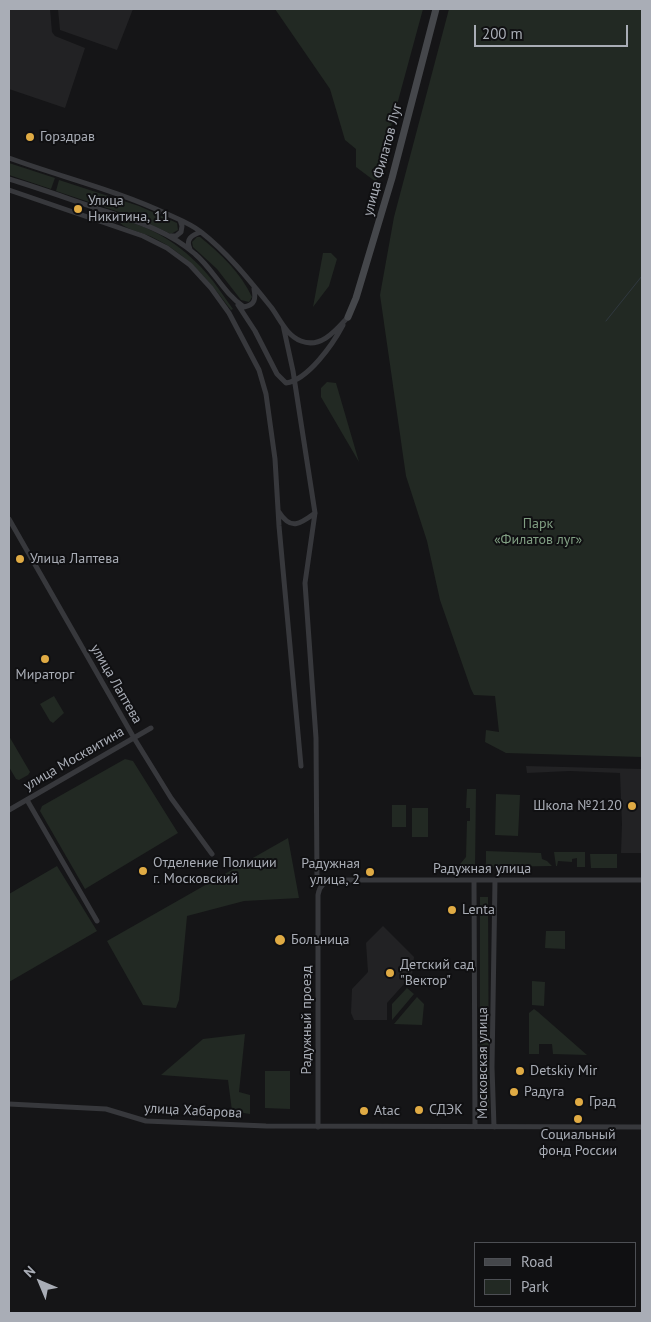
<!DOCTYPE html>
<meta charset="utf-8">
<style>
body{margin:0}
#map{position:relative;width:651px;height:1322px;overflow:hidden;background:#151517;font-family:"PT Sans",sans-serif}
canvas{display:block}
.frame{position:absolute;inset:0;border:10px solid #a9adb6;pointer-events:none}
.legend{position:absolute;left:474px;top:1242px;width:162px;height:65px;box-sizing:border-box;background:#101012;border:1px solid #4d4f54;margin:0;padding:6px 9px;list-style:none;font-size:15px;color:#a9adb6}
.legend li{display:flex;align-items:center;gap:10px;height:25px}
.legend b{width:25px;border:1px solid #4d4f54}
.north{position:absolute;left:15px;top:1257px;width:50px;height:50px;-webkit-text-stroke:4px #101012;paint-order:stroke;rotate:315deg;font-size:14px;font-weight:700;line-height:20px;text-align:center;color:#a9adb6}
.north::after{content:'';display:block;margin:auto;width:18px;height:22px;background:#a9adb6;clip-path:polygon(50% 0,100% 100%,50% 72%,0 100%)}
.scale{position:absolute;left:474px;top:25px;width:154px;height:22px;box-sizing:border-box;border:2px solid #a9adb6;border-top:0;padding-left:6px;font-size:15px;line-height:18px;white-space:nowrap;color:#a9adb6;-webkit-text-stroke:4px #101012;paint-order:stroke}
</style>
<div id="map">
<canvas width="651" height="1322"></canvas>
<div class="frame"></div>
<ul class="legend">
<li><b style="height:6px;background:#45474b"></b>Road</li>
<li><b style="height:14px;background:#222923"></b>Park</li>
</ul>
<div class="north">N</div>
<div class="scale">200 m</div>
</div>
<script>
const g = document.querySelector('canvas').getContext('2d');
g.lineJoin = 'round';
function fillPath(path, color) {
  g.fillStyle = color;
  g.fill(path, 'evenodd');
}
function trace(path, color, width, dash) {
  g.strokeStyle = color;
  g.lineWidth = width;
  g.lineCap = dash ? 'butt' : 'round';
  g.setLineDash(dash || []);
  g.stroke(path);
}
function label(font, color, halo, rows, align = 'center') {
  g.font = font + ' "PT Sans",sans-serif';
  g.lineWidth = 4;
  g.setLineDash([]);
  g.textBaseline = 'middle';
  g.strokeStyle = halo;
  g.fillStyle = color;
  for (const [text, x, y, turn = 0] of rows) {
    g.save();
    g.translate(x, y);
    g.rotate((+turn || 0) * Math.PI / 180);
    g.textAlign = isNaN(turn) ? turn : align;
    if (halo) g.strokeText(text, 0, 0);
    g.fillText(text, 0, 0);
    g.restore();
  }
}
fillPath(new Path2D(`
 M9,9H50L52,32L55,36L85,48L65,108L9,89Z
 M58,9H133L117,50L60,30Z
 M526,766L642,769V853H621L622,824L620,773L570,771L527,773Z
 M383,926L414,957L412,975L387,1003V1020H354L351,1013L352,989L368,972L366,943Z`), '#222224');
fillPath(new Path2D(`
 M275,9H423L376,182L356,167V149L345,140L330,89Z
 M449,9H642V757L506,753L485,742L486,730L499,732L495,696L474,695L471,689L440,600L427,541L406,476L380,295L394,217Z
 M9,163L55,178L51,189L9,175Z
 M59,180L139,206L177,223L178,230L171,234L137,218L56,191Z
 M129,222C162,231 192,254 213,281C220,290 226,300 233,309L231,310C209,280 186,253 152,237C141,232 128,230 120,223Z
 M197,237H200C220,253 241,273 252,297L249,302L241,300L217,269L193,247L192,242Z
 M323,253H331L337,259L329,286L313,307Z
 M327,382L336,383L359,462L321,397V388Z
 M54,696L64,713L53,723L50,721L40,704Z
 M9,736L30,772L28,775L19,780L16,779L9,767Z
 M125,759L133,761L178,833L85,889L40,811L42,806Z
 M467,789H476L475,868L456,869L466,857L467,821H470V808H466Z
 M496,794L520,795L518,836L495,835Z
 M392,805H406V827H392Z
 M412,808H428V837H412Z
 M288,838L299,898L244,901L187,916L179,1000L176,1008L143,1005L107,941Z
 M486,851L541,853L542,859L547,861L552,866L486,867Z
 M554,852H585V867H577V858L572,859V862L558,861L557,866H556Z
 M590,854H617V868H591Z
 M57,866L97,931L9,982V894Z
 M480,897H488L489,1111H480Z
 M546,931H565V949L545,948Z
 M532,981L545,982L544,1006L532,1005Z
 M407,988L414,994L392,1020V1004Z
 M417,997L424,1004L422,1025L394,1024Z
 M534,1009L538,1012L587,1055L553,1054L552,1044H539V1054H529V1013Z
 M245,1034L239,1092L250,1095V1114L232,1111L228,1080L161,1075L203,1039Z
 M265,1071H290V1109L265,1108Z`), '#222923');
trace(new Path2D(`
 M606,321L642,276`), '#30383f', 1);
trace(new Path2D(`
 M9,158C61,177 116,190 167,214C178,219 191,224 201,232C228,253 250,281 271,307C280,319 286,335 301,341C321,349 336,330 348,317
 M9,179C39,188 69,199 99,209C132,220 168,230 195,254C213,269 224,294 244,307C255,305 256,299 254,289
 M9,190L143,236L167,248L190,265L211,288L229,313L259,370L266,394L275,459L279,526L301,766
 M103,221L115,220L123,216
 M169,236H176L181,232L182,226L180,220
 M190,249C185,239 192,235 201,232
 M238,305L255,331L277,374L286,383C308,380 333,344 343,325
 M283,325L293,371L315,513L305,583L316,738L317,880
 M279,512C291,531 300,524 315,513
 M9,519L134,738L171,798L212,854
 M27,800L97,921
 M9,810L151,728
 M474,880L475,1127
 M9,1104L106,1109L146,1121L266,1126L642,1127
 M318,1127V895C319,887 324,881 333,880H642
 M494,1127L492,1067L495,880`), '#37383c', 5);
trace(new Path2D(`
 M348,317L356,298L392,178L436,9`), '#45474b', 7);
for (const [x, y, r, color] of [
 [30,137,5,"#e0ab44"],
 [78,209,5,"#e0ab44"],
 [20,559,5,"#e0ab44"],
 [45,659,5,"#e0ab44"],
 [632,806,5,"#e0ab44"],
 [143,871,5,"#e0ab44"],
 [370,872,5,"#e0ab44"],
 [452,910,5,"#e0ab44"],
 [280,940,6,"#e0ab44"],
 [390,973,5,"#e0ab44"],
 [520,1071,5,"#e0ab44"],
 [514,1092,5,"#e0ab44"],
 [579,1102,5,"#e0ab44"],
 [419,1110,5,"#e0ab44"],
 [364,1111,5,"#e0ab44"],
 [578,1119,5,"#e0ab44"]
]) {
  const dot = new Path2D();
  dot.arc(x, y, r, 0, 2 * Math.PI);
  g.fillStyle = color;
  g.fill(dot);
  trace(dot, '#101012', 2);
}
label('14px', '#a9adb6', '#101012', [
 ["Горздрав",40,137],
 ["Улица",88,201],
 ["Никитина, 11",88,217],
 ["Улица Лаптева",30,559],
 ["Мираторг",45,675,"center"],
 ["Школа №2120",622,806,"right"],
 ["Отделение Полиции",153,863],
 ["г. Московский",153,879],
 ["Радужная",360,864,"right"],
 ["улица, 2",360,880,"right"],
 ["Lenta",462,910],
 ["Больница",291,940],
 ["Детский сад",400,965],
 ["\"Вектор\"",400,981],
 ["Detskiy Mir",530,1071],
 ["Радуга",524,1092],
 ["Град",589,1102],
 ["СДЭК",429,1110],
 ["Atac",374,1111],
 ["Социальный",578,1135,"center"],
 ["фонд России",578,1151,"center"]
], 'left');
label('14px', '#a9adb6', '#101012', [
 ["улица Филатов Луг",383,160,-75],
 ["улица Лаптева",116,684,60],
 ["улица Москвитина",74,759,-30],
 ["Радужная улица",482,869],
 ["Радужный проезд",307,1020,-90],
 ["Московская улица",483,1063,-90],
 ["улица Хабарова",193,1111,3]
]);
label('14px', '#819f83', '#101012', [
 ["Парк",538,524],
 ["«Филатов луг»",538,540]
]);
</script>
